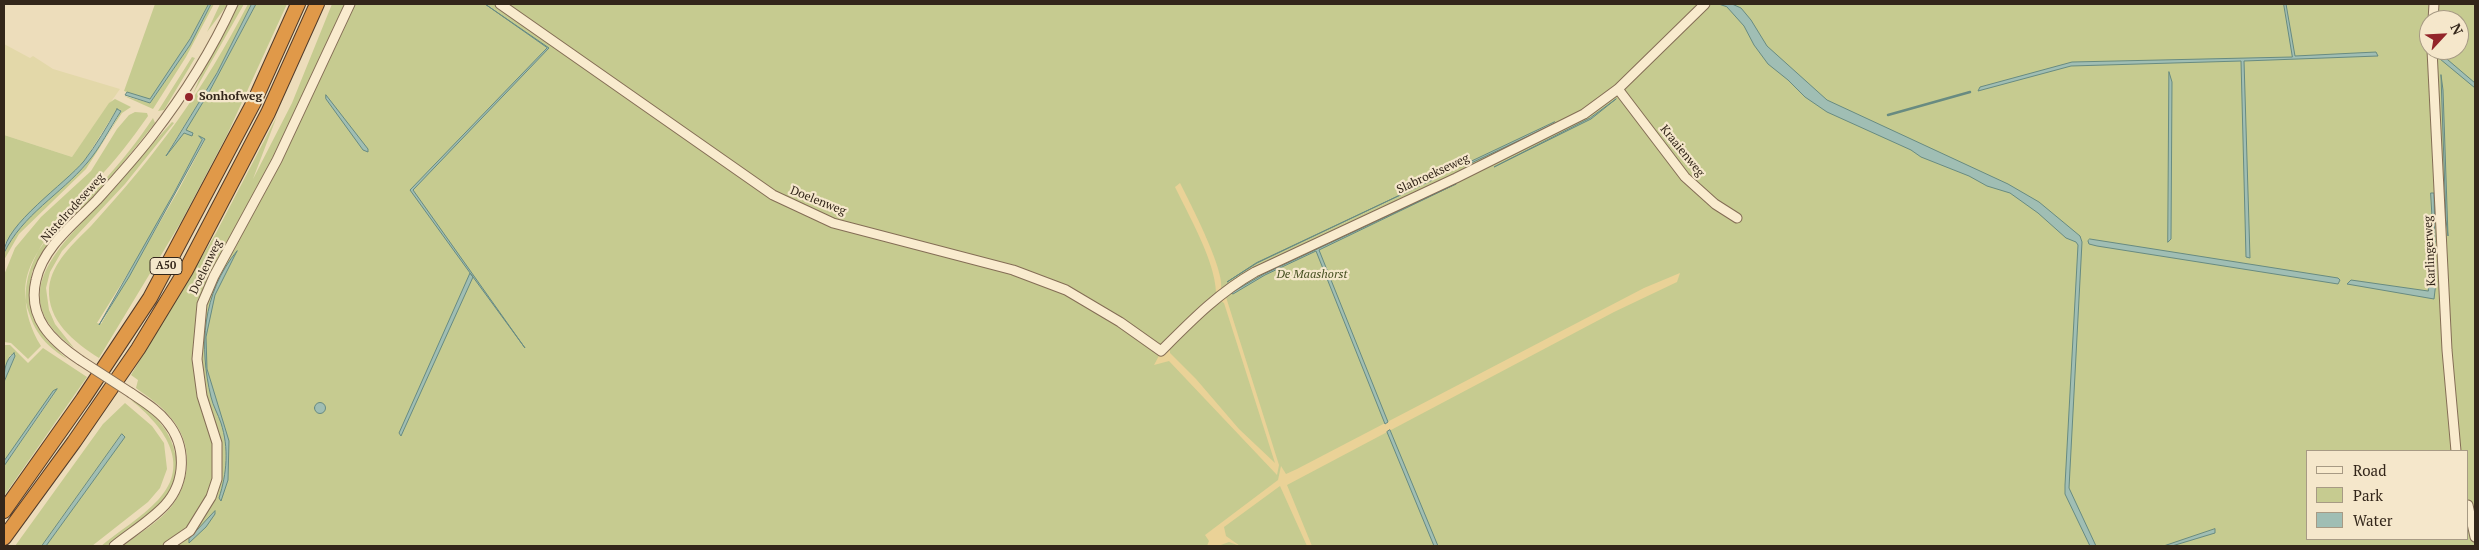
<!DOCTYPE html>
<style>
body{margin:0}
#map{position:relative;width:2479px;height:550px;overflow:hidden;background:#edddbb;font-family:"PT Serif",serif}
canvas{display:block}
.frame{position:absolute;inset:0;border:5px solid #33261a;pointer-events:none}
.legend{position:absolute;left:2306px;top:450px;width:162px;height:90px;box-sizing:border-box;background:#f5e7cb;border:1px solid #a79a84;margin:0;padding:6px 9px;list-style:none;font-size:15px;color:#33261a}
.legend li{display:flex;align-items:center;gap:10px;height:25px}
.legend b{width:25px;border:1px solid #a79a84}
.north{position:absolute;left:2419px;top:10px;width:50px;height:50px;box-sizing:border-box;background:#f5e7cb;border:1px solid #a79a84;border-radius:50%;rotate:65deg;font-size:14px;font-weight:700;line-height:20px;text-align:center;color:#33261a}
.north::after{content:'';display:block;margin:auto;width:18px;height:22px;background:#93252a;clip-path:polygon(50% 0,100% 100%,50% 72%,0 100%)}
</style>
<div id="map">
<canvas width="2479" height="550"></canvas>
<div class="frame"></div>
<ul class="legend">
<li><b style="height:6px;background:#f9ebce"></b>Road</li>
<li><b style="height:14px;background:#c6cb90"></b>Park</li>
<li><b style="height:14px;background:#a0beb4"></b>Water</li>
</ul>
<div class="north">N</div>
</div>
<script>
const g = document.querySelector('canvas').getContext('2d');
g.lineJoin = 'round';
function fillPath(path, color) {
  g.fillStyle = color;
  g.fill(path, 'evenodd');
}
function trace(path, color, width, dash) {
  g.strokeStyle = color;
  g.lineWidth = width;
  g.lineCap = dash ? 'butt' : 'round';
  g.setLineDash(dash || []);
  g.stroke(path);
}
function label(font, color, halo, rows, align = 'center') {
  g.font = font + ' "PT Serif",serif';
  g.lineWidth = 4.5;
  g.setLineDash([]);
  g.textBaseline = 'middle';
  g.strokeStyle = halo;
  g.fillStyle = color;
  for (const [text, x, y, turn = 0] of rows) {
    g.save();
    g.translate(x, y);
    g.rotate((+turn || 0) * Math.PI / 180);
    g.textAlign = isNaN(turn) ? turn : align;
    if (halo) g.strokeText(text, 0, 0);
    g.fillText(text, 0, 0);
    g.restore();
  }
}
fillPath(new Path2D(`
 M4,44L30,58L33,56L53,69L120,89L72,157L4,135Z`), '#e3d8a9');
fillPath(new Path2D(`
 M155,4H209L190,39L150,100L124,91Z
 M211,4H214L186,57L153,109L124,96L150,103L190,45Z
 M220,4H228L207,32Z
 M238,4H244L193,94L205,65Z
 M248,4H252L217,73L166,155L184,132L192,136L185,130L208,94L256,4H287L227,135L181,222L99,358C74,342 47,321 49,288C52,262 74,243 91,226C157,154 203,91 248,4ZM202,140H205L178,191L101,324L97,323L145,246Z
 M332,4H2475V546H123C138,534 159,522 171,507C192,481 193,443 171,418C162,406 148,397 136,388L138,380L131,375L216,233L277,116L253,179L292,103ZM2429,20H2459V50H2429ZM2308,451H2468V539H2308Z
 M192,57L195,58L164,110L158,111Z
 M115,99L131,107L122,113L116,122L86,169L19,234L4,260C4,229 69,186 88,162C99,148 114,127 121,110L117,109L83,163L23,220L4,245V135L72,157L109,103Z
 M135,112L147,113L148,116C132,139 114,162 95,182C50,229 0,278 41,346L28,359L11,343L4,342V275L15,248L41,217L91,171L117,129L129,115Z
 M153,118L155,123L114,174L45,249L32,272L29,299L33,318L46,339L67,359C48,347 36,335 29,313C10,259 68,218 101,184C120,163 138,141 153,118Z
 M172,122L174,123L125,184L62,251L50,272L46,288L49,310L55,324L74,348C0,295 63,244 104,199C127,174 149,147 172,122Z
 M4,345H10L28,363L43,348L87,377L4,496V466L57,390L4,461V382L15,356L10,355L4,371Z
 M131,400C168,418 192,462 164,499C149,517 126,531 107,546H101C119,531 141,518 158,500C193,463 162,425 131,400Z
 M125,403L152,426L164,443L167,469L160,488L148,502L92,546H46L124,437L122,434L42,546H15L103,424Z`), '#c6cb90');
fillPath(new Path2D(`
 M1180,183C1190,203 1225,270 1221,289L1216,292C1215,261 1189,216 1175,187Z
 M1680,273L1677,282L1614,312L1287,485L1312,546H1307L1280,486L1224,527L1226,536L1240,546L1229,542L1218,546H1207L1209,541L1205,535L1278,480L1281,466L1286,474L1297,469L1644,288Z
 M1226,297L1279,465L1277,475L1169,361L1154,365L1161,352L1170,346V353L1196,379L1239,429L1275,463L1224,303L1221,301Z`), '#ead297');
const water = new Path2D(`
 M209,4H211L190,45L150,103L125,95L127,92L150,99L190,39Z
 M252,4H256L208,94L186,130L193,133L192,136L184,133L166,156L217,73Z
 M485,4L549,48L413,190L525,348L473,277L401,436L399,433L470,273L473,277L410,190L547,48Z
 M1719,4H1732L1741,8L1751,20L1767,46L1827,100L2008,184L2039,202L2080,236L2082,242L2069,488L2096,546H2090L2065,494V485L2078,245L2076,242L2066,238L2038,213L2010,193L1987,186L1969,176L1921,157L1911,150L1827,112L1805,97L1788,80L1768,64L1754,45L1744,26L1727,7Z
 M2284,4H2286L2295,56L2376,52L2378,56L2244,61L2250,258L2246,257L2241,61L2071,66L1978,91L1980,87L2072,62L2292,57Z
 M2441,54L2475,83V88L2440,59L2438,56Z
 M2169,72L2172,82L2171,239L2168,242Z
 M2441,75L2443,90L2448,236L2446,220Z
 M326,95L368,149V152L363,150L326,99Z
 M1616,99L1591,119L1494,167L1590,118Z
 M117,109L121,111C110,128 100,148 87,163C61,194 22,215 4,253C4,225 66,183 84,161C96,145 107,127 117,109Z
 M1555,122L1556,123L1465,166L1464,165Z
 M199,136L205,139L129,277L99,325L174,193L202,140Z
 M1432,180L1257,263L1227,282L1256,263Z
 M1456,184L1319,250L1388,422L1385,424L1316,251L1265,275L1233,294L1231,293L1264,274Z
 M2431,193H2434L2435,244H2434Z
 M2090,239L2338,278L2340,280L2338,284L2097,246L2089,244L2088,241Z
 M2428,247H2433L2436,282L2434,299L2347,284L2351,280L2428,291Z
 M237,251L215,295L206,337L207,369L229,441L228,480L221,501L219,498C227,473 229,448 221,423C218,414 213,406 211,397C199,347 202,293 237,251Z
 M14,353L15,356L4,382C4,372 5,359 14,353Z
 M57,389L4,466V461L53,391Z
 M314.5 408a5.5 5.5 0 1 1 11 0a5.5 5.5 0 1 1-11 0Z
 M1390,430L1438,546H1434L1387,432Z
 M122,434L125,437L46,546H42Z
 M215,511V514L206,527L189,543V539Z
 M2215,529V533L2172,546H2164Z`);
fillPath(water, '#a0beb4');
trace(water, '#688b81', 1);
trace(new Path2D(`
 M1888,115L1970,92`), '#688b81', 2.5);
const minor = new Path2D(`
 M500,4L773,195L833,223L1013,270L1066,290L1120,322L1161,351C1191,321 1218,293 1255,272L1456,178L1584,114L1618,89L1705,4
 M2433,20L2434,4
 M2432,50L2447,350L2456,451
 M1618,89L1685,177L1715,204L1737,218
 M80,360C52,341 27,318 36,280C43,247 75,223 97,200C116,179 135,158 152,136C183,96 212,50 233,4
 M2468,505L2475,537
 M114,546C130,533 150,521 165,505C186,482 187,446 167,422C158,410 144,402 131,393
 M168,546L190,531L211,497L217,479V443L202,396L197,359L202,304L214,276L277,160L350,4`);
const highway = new Path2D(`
 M4,511L83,399L150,298L254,102L298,4
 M4,538L74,442L138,349L186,270L268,113L317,4`);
trace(minor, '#846d55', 11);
trace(highway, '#523b2a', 16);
trace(minor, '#f9ebce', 9);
trace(highway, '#e09949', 14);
const minorBridge = new Path2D(`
 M80,360L131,393`);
trace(minorBridge, '#846d55', 11, []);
trace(minorBridge, '#f9ebce', 9);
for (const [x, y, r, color] of [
 [189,97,5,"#93252a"]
]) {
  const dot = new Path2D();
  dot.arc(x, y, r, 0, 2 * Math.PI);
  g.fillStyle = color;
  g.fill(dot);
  trace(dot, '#f5e7cb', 2);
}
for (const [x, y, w] of [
 [166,266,32]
]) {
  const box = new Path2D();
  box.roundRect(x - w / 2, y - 8.5, w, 17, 4);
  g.fillStyle = '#f5e7cb';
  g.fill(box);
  trace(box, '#33261a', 1);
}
label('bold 11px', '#33261a', null, [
 ["A50",166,266]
]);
label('bold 12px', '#33261a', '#f5e7cb', [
 ["Sonhofweg",199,97]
], 'left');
label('12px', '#33261a', '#f5e7cb', [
 ["Kraaienweg",1682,151,51],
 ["Slabroekseweg",1433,174,-25],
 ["Doelenweg",818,201,22],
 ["Nistelrodeseweg",73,208,-48],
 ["Karlingerweg",2430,251,-93],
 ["Doelenweg",206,267,-64]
]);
label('italic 12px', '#465021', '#f5e7cb', [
 ["De Maashorst",1312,275]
]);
</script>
